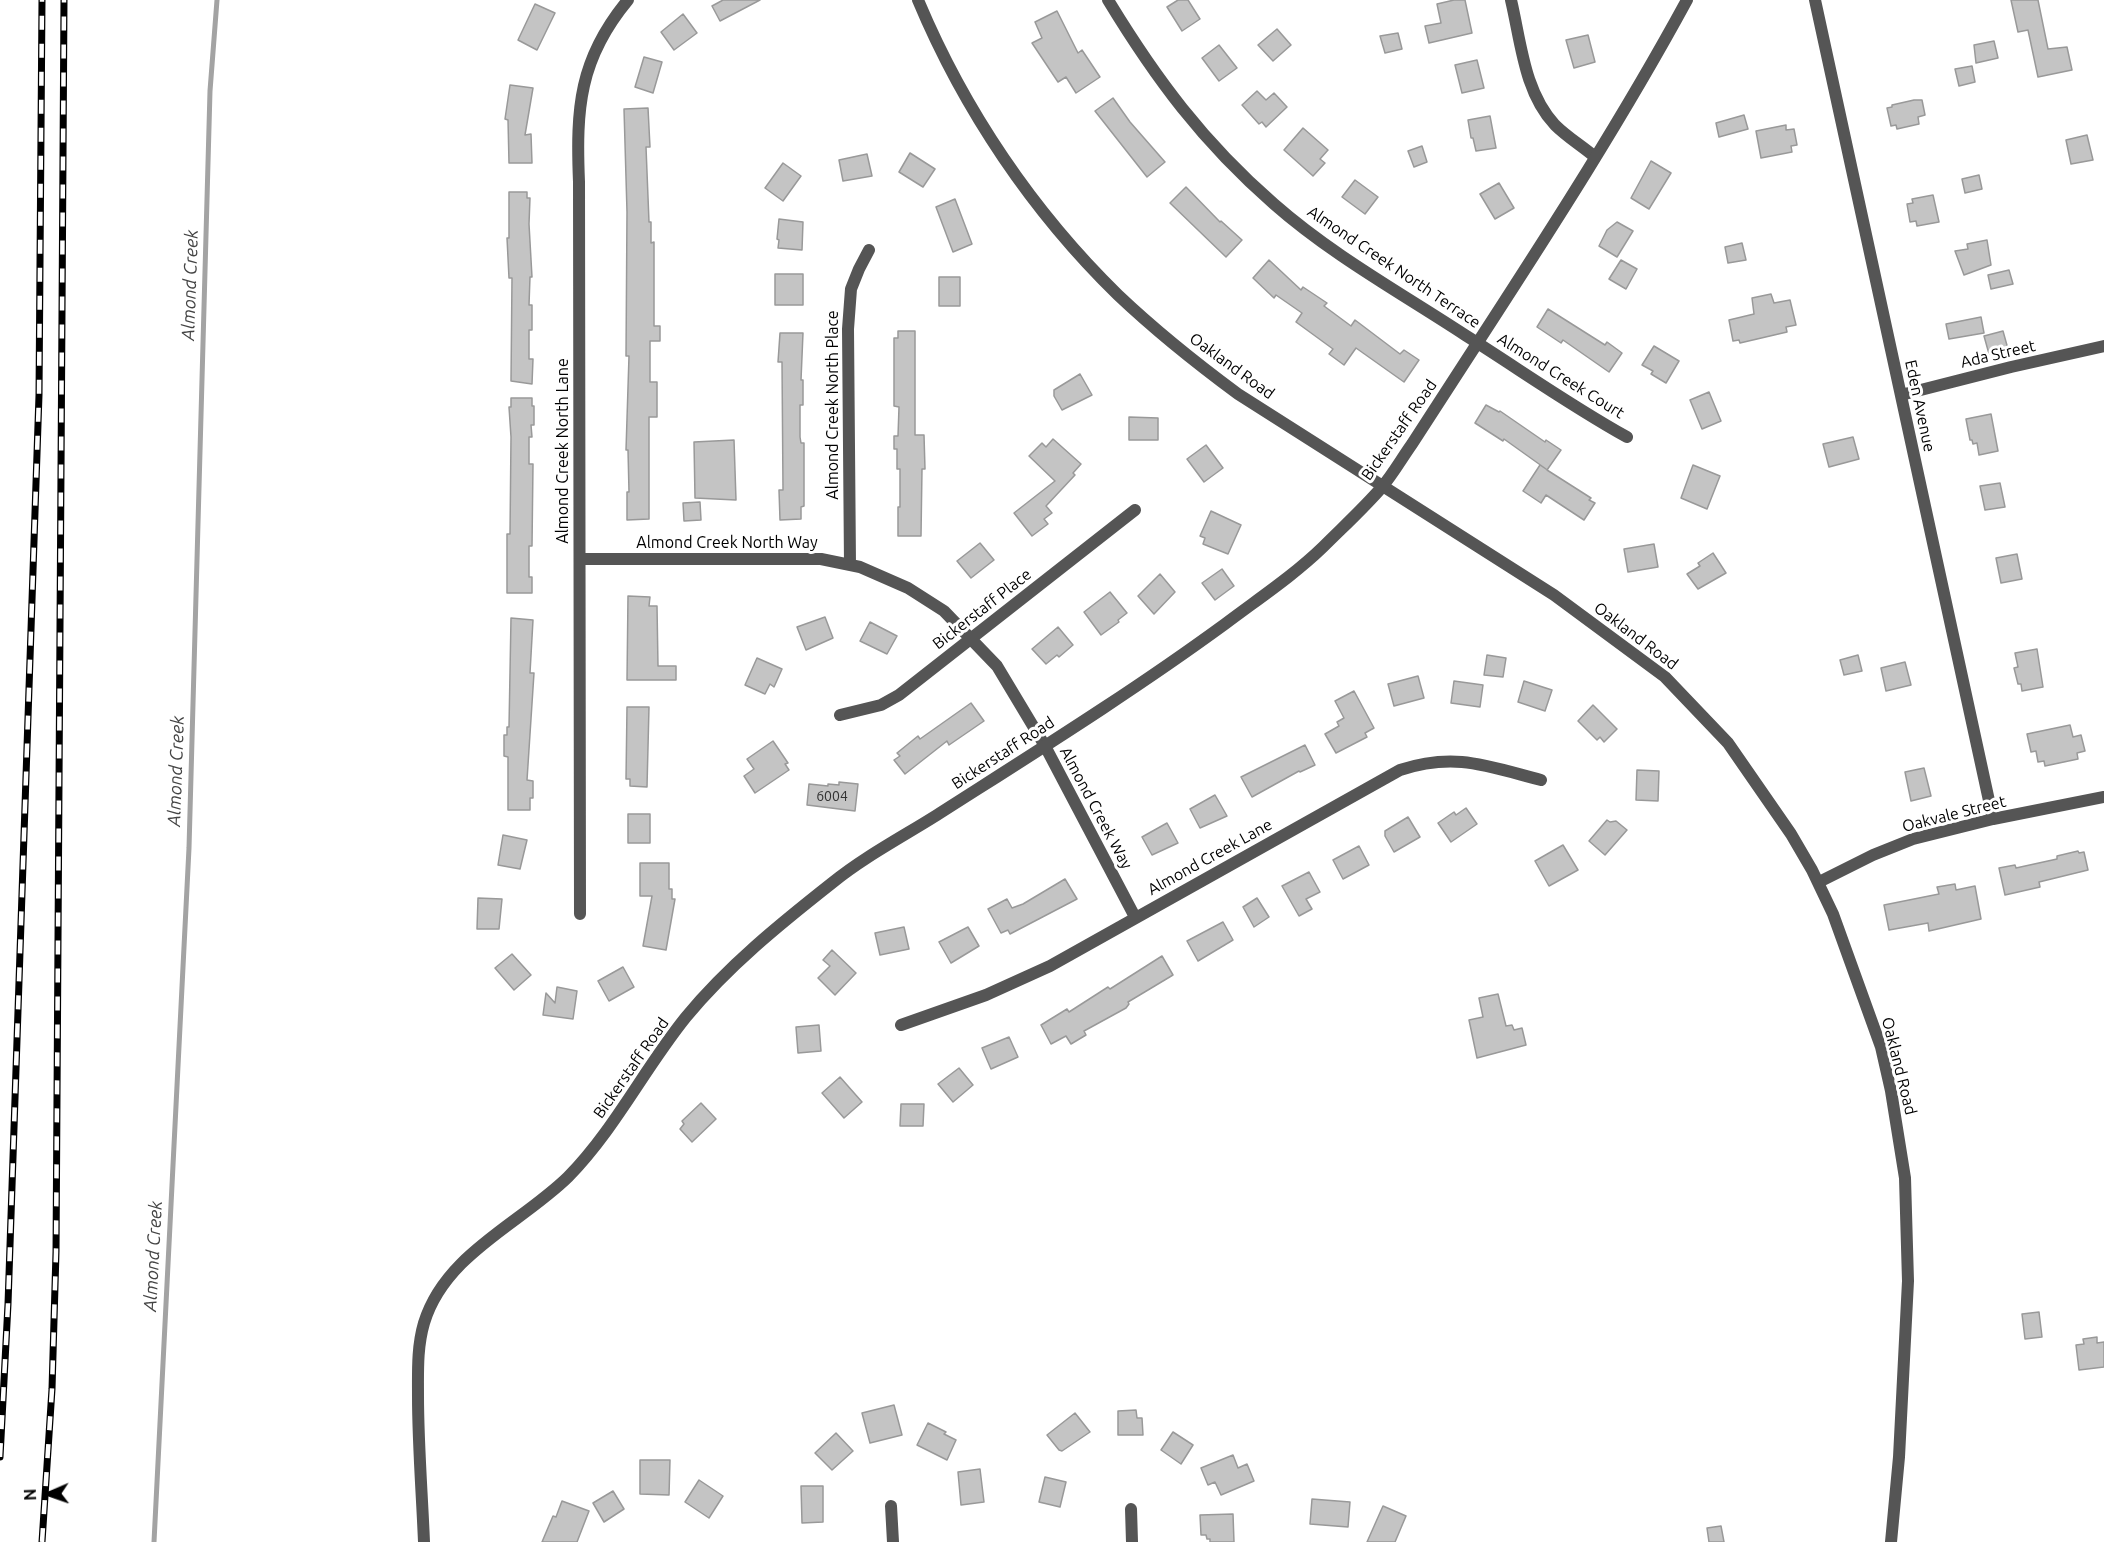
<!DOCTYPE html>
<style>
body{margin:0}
#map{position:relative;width:2104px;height:1542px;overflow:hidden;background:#fff;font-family:Ubuntu,sans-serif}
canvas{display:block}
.north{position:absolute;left:18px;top:1464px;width:60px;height:60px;-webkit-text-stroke:4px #fff;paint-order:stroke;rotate:268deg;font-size:16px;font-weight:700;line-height:24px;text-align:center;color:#000}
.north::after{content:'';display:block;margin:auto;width:21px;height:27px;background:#000;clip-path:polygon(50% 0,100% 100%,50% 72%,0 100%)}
</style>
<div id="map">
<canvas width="2104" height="1542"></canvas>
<div class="north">N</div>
</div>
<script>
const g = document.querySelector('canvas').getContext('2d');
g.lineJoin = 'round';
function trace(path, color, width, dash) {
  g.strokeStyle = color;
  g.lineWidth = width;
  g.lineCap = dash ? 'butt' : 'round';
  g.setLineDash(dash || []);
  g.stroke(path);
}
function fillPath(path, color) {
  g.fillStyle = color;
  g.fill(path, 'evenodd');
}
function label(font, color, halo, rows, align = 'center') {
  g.font = font + ' Ubuntu,sans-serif';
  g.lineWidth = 6;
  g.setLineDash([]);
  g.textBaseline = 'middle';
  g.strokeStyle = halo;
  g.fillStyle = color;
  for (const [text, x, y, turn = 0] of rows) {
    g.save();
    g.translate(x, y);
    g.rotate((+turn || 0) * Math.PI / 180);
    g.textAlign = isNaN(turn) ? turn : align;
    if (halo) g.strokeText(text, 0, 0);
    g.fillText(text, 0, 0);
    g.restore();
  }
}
trace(new Path2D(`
 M154,1542L189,848L210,91L217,0`), '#a3a3a3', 5);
const building = new Path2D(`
 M723,0H760L720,21L712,6Z
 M1178,0H1188L1200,19L1182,31L1167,7Z
 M1454,0H1465L1472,33L1429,43L1425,26L1441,23L1437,4Z
 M2011,0H2038L2048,49L2067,47L2072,70L2038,77L2028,30L2018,32Z
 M535,4L555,13L537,50L518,40Z
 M1057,11L1078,53L1082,50L1100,77L1076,93L1066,77L1058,82L1032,43L1042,38L1035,22Z
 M683,14L697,33L674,50L661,32Z
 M1277,29L1291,45L1273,61L1258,45Z
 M1398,33L1402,49L1385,53L1380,36Z
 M1588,35L1595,62L1574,68L1566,40Z
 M1994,41L1998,58L1976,63L1974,45Z
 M1219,45L1237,68L1219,81L1202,58Z
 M644,57L662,62L653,93L635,87Z
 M1477,60L1484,88L1462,93L1455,65Z
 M1972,66L1975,82L1959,86L1955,69Z
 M510,85L533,88L525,135L531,134L532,163H509L508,120L505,119Z
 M1257,91L1266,100L1274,93L1287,107L1266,127L1262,122L1259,124L1242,105Z
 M1113,98L1130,122L1165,162L1147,177L1095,111Z
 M1914,100H1922L1925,115L1918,117L1919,124L1897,129L1896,125L1891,126L1887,108L1892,107V105Z
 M648,108L650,147H646L649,222H651V243L654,242V326H660V341H650V382H657V417H649V519L627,520V492H629L628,450H626L629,356H626L627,212L624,109Z
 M1744,115L1748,129L1719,137L1716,123Z
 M1490,116L1496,148L1476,151L1473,138H1471L1468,120Z
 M1786,125V130L1794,129L1797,145L1791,146L1792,152L1761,158L1756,131Z
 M1303,128L1328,150L1320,159L1325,163L1313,176L1284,150Z
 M2087,135L2093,160L2071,164L2066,140Z
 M1422,146L1427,162L1414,167L1408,151Z
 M910,153L935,169L923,187L899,172Z
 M867,154L872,176L843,181L839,160Z
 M1651,161L1671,173L1649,209L1631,198Z
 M783,163L801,176L783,201L765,188Z
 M1979,175L1982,189L1965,193L1962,179Z
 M1355,180L1378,197L1365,214L1342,197Z
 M1499,183L1514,208L1495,219L1480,194Z
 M1186,187L1220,222L1221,221L1242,240L1226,257L1170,203Z
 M509,192H527V198H530L529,224L532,277H530L529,305H532V330H529V359H533L532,384L511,381L512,278H509L507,238H509Z
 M1933,195L1939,222L1917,226L1916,221L1910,222L1907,204L1913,203L1912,199Z
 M955,199L972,244L953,252L936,207Z
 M779,219L803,222L802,250L778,248L779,240L777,239Z
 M1617,222L1633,231L1617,257L1599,246L1607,230Z
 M1987,240L1991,265L1964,275L1955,251L1968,249L1967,244Z
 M1742,243L1746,260L1728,263L1725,247Z
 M1269,260L1301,290L1303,287L1327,303L1324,306L1351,326L1355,320L1400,354L1404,350L1419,360L1404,382L1356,348L1344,365L1329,354L1333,349L1296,322L1302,313L1276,295L1274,298L1253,278Z
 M1621,260L1637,269L1626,289L1609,279Z
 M2009,270L2013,284L1991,289L1988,275Z
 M775,274H803V305H775Z
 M939,277H960V306H939Z
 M1771,294L1774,303L1790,300L1796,325L1786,327L1787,332L1740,343L1739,340L1733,341L1729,320L1754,314L1752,298Z
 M1548,309L1605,345L1607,342L1622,353L1609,372L1563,340L1561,343L1537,327Z
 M1981,317L1984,333L1949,339L1946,324Z
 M898,331H915V435H924L925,469H922L921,536H898V507H900V469H897V449H894V436H898L899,407L894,406V338H898Z
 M2003,331L2008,349L1989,354L1984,336Z
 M780,333H803L801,380H803V405H800V437L801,443H804V506L801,507V519L780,520L779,490H783L782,362H778Z
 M1654,346L1679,361L1666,383L1651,374L1653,371L1642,365Z
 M1080,374L1092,395L1062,410L1054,396V390Z
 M1709,392L1721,421L1702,429L1690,400Z
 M511,398H532V406H534V425H531L532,437H529V464H533L532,546H529V577H532V593H507V534H510L511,437L509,407H511Z
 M1486,405L1499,412L1500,411L1545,442L1546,440L1561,450L1547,470L1591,498L1589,500L1595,503L1584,520L1546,495L1541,503L1523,491L1540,465L1546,469L1504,439L1503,441L1475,423Z
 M1991,414L1998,451L1979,455L1977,443L1973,444L1972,440H1970L1966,419Z
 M1129,417L1158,418V440H1129Z
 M1853,437L1859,459L1829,467L1823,444Z
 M1053,439L1081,464L1073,473L1075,475L1046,506L1052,513L1044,519L1048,524L1032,536L1014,513L1055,481L1029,456L1042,443L1046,447Z
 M734,440L736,500L695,498L694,442Z
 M1206,445L1223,468L1204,482L1187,459Z
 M1693,465L1720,476L1707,509L1681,498Z
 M2000,483L2005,507L1985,510L1980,486Z
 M700,502L701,520L684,521L683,503Z
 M1211,511L1241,525L1228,554L1203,544L1205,538L1200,536Z
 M980,543L994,560L971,578L957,561Z
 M1654,544L1658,567L1628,572L1624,549Z
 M1713,553L1726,573L1698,589L1687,574L1700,566L1698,563Z
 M2017,554L2022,579L2001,583L1996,558Z
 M1222,569L1234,586L1215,600L1202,583Z
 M1160,574L1175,592L1154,614L1138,596Z
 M1110,592L1127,613L1118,620L1119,622L1101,635L1084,612Z
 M628,596L650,597L649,606H657L658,666H676V680H627Z
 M825,617L833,638L806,650L797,627Z
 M511,618L533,620L530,673H534L527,780L533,781V798H530V810H508V757L504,756V735H507V727H509Z
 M870,622L897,636L887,654L860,641Z
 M1058,627L1073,645L1059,657L1057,655L1046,664L1032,649Z
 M2037,649L2043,687L2022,691L2021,684H2018L2014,668L2018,667L2015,653Z
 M1487,655L1506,658L1503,677L1484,675Z
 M1858,655L1862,671L1844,675L1840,660Z
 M757,658L782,669L774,687L770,684L765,694L745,685Z
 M1905,662L1911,685L1886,691L1881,668Z
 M1418,676L1424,698L1394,706L1388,684Z
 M1454,681L1483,685L1480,707L1451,703Z
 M1524,681L1552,690L1545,711L1518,702Z
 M1354,691L1374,728L1365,733L1367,737L1336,753L1325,734L1339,726L1337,722L1344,718L1335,701Z
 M971,703L984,721L949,745L947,741L905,774L894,760L900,756L897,753L918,736L920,739Z
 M1593,705L1617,729L1604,742L1600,737L1597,740L1578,721Z
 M627,707H649L647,787L630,786V779H626Z
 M2070,725L2073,737L2081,735L2085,751L2077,753L2078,759L2045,766L2044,761L2038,762L2036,751L2031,752L2027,734Z
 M773,741L788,763L785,764L789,770L755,793L744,776L754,769L747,759Z
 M1305,745L1315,765L1300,772L1299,771L1252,797L1241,777Z
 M1924,768L1931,796L1911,801L1905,772Z
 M1637,770L1659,771L1658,801L1636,800Z
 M839,782L858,784L855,811L807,805L809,784L828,786V784L839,785Z
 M1215,795L1227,816L1200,828L1190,809Z
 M1466,808L1477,824L1451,842L1438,823L1454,812L1456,815Z
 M628,814H650V843H628Z
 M1408,817L1420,837L1394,852L1385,836V831Z
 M1607,820L1610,822L1616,821L1627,830L1605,855L1589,841Z
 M1167,823L1178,843L1152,855L1142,837Z
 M503,835L527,840L520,869L498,865Z
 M1563,845L1578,870L1549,886L1535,861Z
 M1359,846L1369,865L1343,879L1333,860Z
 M2078,851L2079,853L2084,852L2088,870L2039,882L2040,887L2005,895L1999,868L2015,865L2016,868L2057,859V856Z
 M640,863H669V889H672V899H675L666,950L643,946L652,896H640Z
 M1309,872L1320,892L1306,899L1312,909L1299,916L1282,886Z
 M1065,879L1077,899L1010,934L1008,930L1001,933L988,909L1007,899L1012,908L1023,904Z
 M1955,884L1956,890L1975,886L1981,919L1929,931L1928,923L1889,930L1884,905L1939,894L1937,887Z
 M478,898L502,899L499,929H477Z
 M1257,898L1269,917L1254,927L1243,907Z
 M1223,922L1233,940L1198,961L1187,941Z
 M904,927L909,949L880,955L875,933Z
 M968,927L979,946L951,963L939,942Z
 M832,950L856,973L835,995L818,978L830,966L823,960Z
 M512,954L531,975L514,990L495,968Z
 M1162,956L1173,975L1128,1002L1129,1004L1126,1008L1084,1031L1086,1035L1071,1044L1066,1036L1051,1044L1041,1025L1067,1009L1069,1012L1108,987L1110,989Z
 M623,967L634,987L609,1001L598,981Z
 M557,987L577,991L573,1019L543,1015L546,993L555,1003Z
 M1498,994L1506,1026L1512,1025L1514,1030L1522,1028L1526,1045L1477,1058L1469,1020L1483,1017L1479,998Z
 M819,1025L821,1051L798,1053L796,1027Z
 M1009,1037L1018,1057L991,1069L982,1048Z
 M959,1068L973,1085L953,1102L938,1084Z
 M840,1077L862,1102L844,1118L822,1093Z
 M701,1103L716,1119L692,1142L680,1129L684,1124L682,1121Z
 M901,1104H924L923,1126H900Z
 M2039,1312L2042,1337L2025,1339L2022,1314Z
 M2097,1337V1343L2104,1342V1367L2079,1370L2076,1345L2084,1344L2083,1339Z
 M894,1405L902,1435L870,1443L862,1413Z
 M1136,1410L1137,1418H1142L1143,1435H1118V1411Z
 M1075,1413L1090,1432L1062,1451L1059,1450L1047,1435Z
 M928,1423L946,1432L944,1434L956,1440L947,1460L917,1445Z
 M1173,1432L1193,1445L1181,1464L1161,1450Z
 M836,1433L853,1451L832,1470L815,1453Z
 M1233,1455L1238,1468L1247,1464L1254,1481L1221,1495L1215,1482L1208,1485L1201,1468Z
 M640,1460H670L669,1495L640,1494Z
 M980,1469L984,1502L961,1505L958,1472Z
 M1045,1477L1066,1482L1060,1507L1039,1502Z
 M699,1480L723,1496L709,1518L685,1502Z
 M801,1486H823V1522L802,1523Z
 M613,1491L624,1509L604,1522L593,1503Z
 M1312,1499L1350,1502L1348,1527L1310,1524Z
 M562,1501L589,1511L577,1542H542L553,1516L556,1517Z
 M1383,1506L1406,1516L1395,1542H1367Z
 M1233,1514L1234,1542H1210V1539H1207L1206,1535H1201L1200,1515Z
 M1721,1526L1724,1542H1709L1707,1528Z`);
fillPath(building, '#c4c4c4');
trace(building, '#999', 1.5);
trace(new Path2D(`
 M1108,0C1156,79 1203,142 1274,204C1332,255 1401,293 1465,335C1519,369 1571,406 1627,437
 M1511,0C1521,42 1524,92 1555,125C1567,137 1582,146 1595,157
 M1815,0L1993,819
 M1901,395L2011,367L2104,346
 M580,559H821L860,567L908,588L944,611L997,666L1045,746L1135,917
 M850,565L848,329L851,289L859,269L869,250
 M840,715L881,705L899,695L1135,510
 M1819,882L1873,855L1913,839L1993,819L2104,797
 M580,914L579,182C576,108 579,59 628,0
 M901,1025L986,995L1050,966L1400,770C1455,752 1487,766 1541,780
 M891,1506L893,1542
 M1131,1509L1132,1542`), '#555', 12);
trace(new Path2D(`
 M918,0C964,110 1033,212 1118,295C1156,331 1196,363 1238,394L1554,595L1665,677L1728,743L1791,834L1812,870L1833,914L1881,1047L1891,1091L1905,1178L1908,1281L1899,1457L1891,1542
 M424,1542C422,1493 418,1444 418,1396C418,1371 417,1347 424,1323C445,1254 520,1224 568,1177C615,1129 644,1069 686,1017C728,966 780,924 832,883C864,857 902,837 937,815C1034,753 1132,692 1225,624C1258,599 1293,576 1323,547C1343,527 1364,508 1382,487C1393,474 1402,458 1412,444C1435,409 1457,374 1480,339C1552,228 1624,116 1687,0`), '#555', 12);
const rail = new Path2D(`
 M0,1457L8,1304L39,395L42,0
 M42,1542L52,1389L56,1252L64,0`);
trace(rail, '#000', 7);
trace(rail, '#fff', 4.5, [14]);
label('14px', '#313131', null, [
 ["6004",832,796]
]);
label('16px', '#000', '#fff', [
 ["Almond Creek North Terrace",1394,267,34],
 ["Ada Street",1998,354,-13],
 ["Oakland Road",1232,366,36],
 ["Almond Creek Court",1561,376,32],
 ["Almond Creek North Place",833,405,-90],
 ["Eden Avenue",1920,406,78],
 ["Bickerstaff Road",1399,430,-55],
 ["Almond Creek North Lane",563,451,-90],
 ["Almond Creek North Way",727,543],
 ["Bickerstaff Place",982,609,-38],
 ["Oakland Road",1636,636,37],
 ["Bickerstaff Road",1003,753,-33],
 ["Almond Creek Way",1096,808,62],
 ["Oakvale Street",1954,814,-14],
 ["Almond Creek Lane",1210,857,-29],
 ["Oakland Road",1899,1066,76],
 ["Bickerstaff Road",631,1068,-55]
]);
label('italic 18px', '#444', '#fff', [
 ["Almond Creek",190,285,-88],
 ["Almond Creek",176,771,-88],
 ["Almond Creek",153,1256,-87]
]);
</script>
